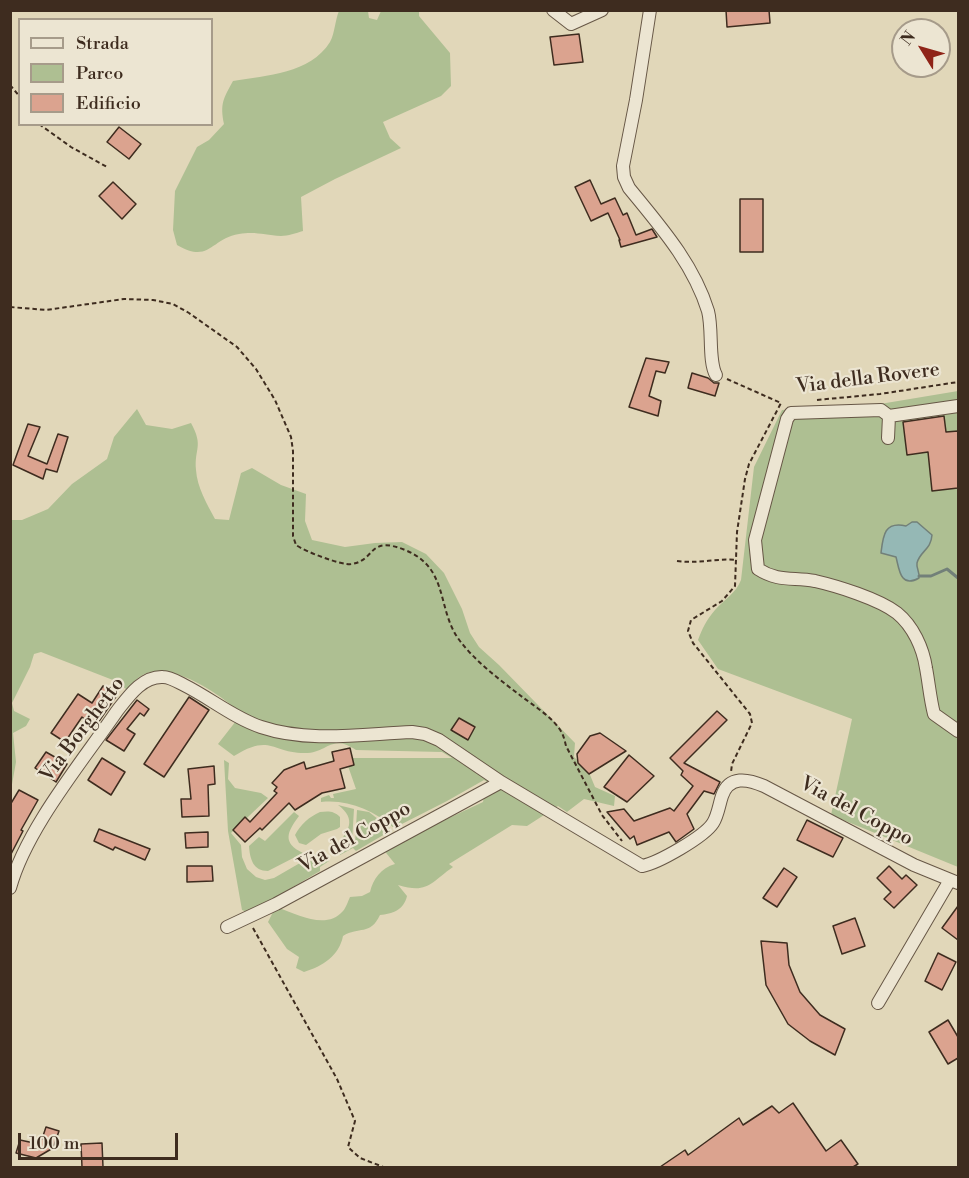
<!DOCTYPE html>
<style>
body{margin:0}
#map{position:relative;width:969px;height:1178px;overflow:hidden;background:#e1d7b9;font-family:"Libre Bodoni",serif}
canvas{display:block}
.frame{position:absolute;inset:0;border:12px solid #3e2c1f;pointer-events:none}
.legend{position:absolute;left:18px;top:18px;width:195px;height:108px;box-sizing:border-box;background:#ece5d2;border:2px solid #a69b8a;margin:0;padding:8px 10px;list-style:none;font-size:18px;color:#3e2c1f}
.legend li{display:flex;align-items:center;gap:12px;height:30px}
.legend b{width:30px;border:2px solid #a69b8a}
.north{position:absolute;left:891px;top:18px;width:60px;height:60px;box-sizing:border-box;background:#ece5d2;border:2px solid #a69b8a;border-radius:50%;rotate:307deg;font-size:16px;font-weight:700;line-height:24px;text-align:center;color:#3e2c1f}
.north::after{content:'';display:block;margin:auto;width:21px;height:27px;background:#8f2418;clip-path:polygon(50% 0,100% 100%,50% 72%,0 100%)}
.scale{position:absolute;left:18px;top:1133px;width:160px;height:27px;box-sizing:border-box;border:3px solid #3e2c1f;border-top:0;padding-left:8px;font-size:18px;line-height:21px;white-space:nowrap;color:#3e2c1f;-webkit-text-stroke:4px #ece5d2;paint-order:stroke}
</style>
<div id="map">
<canvas width="969" height="1178"></canvas>
<div class="frame"></div>
<ul class="legend">
<li><b style="height:8px;background:#ece5d2"></b>Strada</li>
<li><b style="height:16px;background:#aebf92"></b>Parco</li>
<li><b style="height:16px;background:#dba38f"></b>Edificio</li>
</ul>
<div class="north">N</div>
<div class="scale">100 m</div>
</div>
<script>
const g = document.querySelector('canvas').getContext('2d');
g.lineJoin = 'round';
function fillPath(path, color) {
  g.fillStyle = color;
  g.fill(path, 'evenodd');
}
function trace(path, color, width, dash) {
  g.strokeStyle = color;
  g.lineWidth = width;
  g.lineCap = dash ? 'butt' : 'round';
  g.setLineDash(dash || []);
  g.stroke(path);
}
function label(font, color, halo, rows, align = 'center') {
  g.font = font + ' "Libre Bodoni",serif';
  g.lineWidth = 4.5;
  g.setLineDash([]);
  g.textBaseline = 'middle';
  g.strokeStyle = halo;
  g.fillStyle = color;
  for (const [text, x, y, turn = 0] of rows) {
    g.save();
    g.translate(x, y);
    g.rotate((+turn || 0) * Math.PI / 180);
    g.textAlign = isNaN(turn) ? turn : align;
    if (halo) g.strokeText(text, 0, 0);
    g.fillText(text, 0, 0);
    g.restore();
  }
}
fillPath(new Path2D(`
 M339,11H368L369,18L377,20L381,11H419V16L450,53L451,86L441,96L383,122L390,138L401,148L335,179L301,197L303,231C296,233 288,236 281,236C265,235 255,231 239,234C210,239 210,264 177,245L173,230L175,191L197,147L209,140L224,124C220,104 223,99 233,81C267,75 310,74 330,42C335,33 335,20 339,11Z
 M958,391V867L831,815L852,719L718,669L698,640C702,629 707,619 715,610C725,599 736,593 741,580L754,467L782,410L880,404Z
 M137,409L146,425L172,429L191,423C204,447 194,448 196,470C197,487 207,504 215,519L229,520L241,473L252,468L281,485L306,494L305,521L312,540L345,547L375,543L402,542L426,554L444,573L462,609L470,633L479,647L499,665L575,743L574,757L588,770L595,787L615,796L614,806L584,799L567,812L558,806L527,826L512,825L449,864L453,867C430,883 428,894 398,885L407,896C404,910 392,914 380,915C370,936 359,926 343,936C339,956 323,966 304,972L296,968L299,957L287,949L268,922L274,910L279,908C298,915 327,930 343,911C346,908 348,901 350,897L362,896L370,892C373,879 381,868 395,864L383,849L483,802L487,782L484,780L447,801L394,828C373,810 348,799 321,802V798L329,795L331,798H334L333,794L356,789L348,766L352,758H452L442,752L356,750C331,733 328,753 305,753C271,753 271,733 234,756L218,744L236,721V709C216,692 168,659 141,676C136,679 131,685 127,690L118,682L41,652L34,654L30,667L12,703L14,711L30,719L26,726L13,733L16,762L11,790V520H22L48,509L72,484L107,459L114,437Z
 M224,760L229,763L228,779L235,788L261,793L268,798L231,833L241,845L242,857L247,869L256,877L265,880L274,878L319,852L323,851L329,861L320,867V871L249,913L242,910L228,831Z
 M338,805L354,809L352,842L336,846C349,831 357,819 338,805Z
 M357,810L369,812L392,830L356,851L353,848L340,855L339,850L355,845Z
 M294,812L299,816C287,832 282,843 303,853L268,871C253,871 250,859 249,846L259,837L265,841Z
 M320,812C329,811 334,811 340,817V827L337,829L321,834L306,845L299,843L295,835C301,824 309,817 320,812Z`), '#aebf92');
const water = new Path2D(`
 M912,522H917L932,535C931,550 920,551 917,563C916,568 920,572 919,578C900,589 899,568 896,557L881,553C883,536 884,521 906,526Z`);
fillPath(water, '#95b8b5');
trace(water, '#728079', 1.5);
trace(new Path2D(`
 M919,576H931L947,569L958,578`), '#728079', 3);
const building = new Path2D(`
 M726,10H769L770,23L727,27Z
 M579,34L583,62L554,65L550,37Z
 M119,127L141,144L129,159L107,142Z
 M590,180L601,204L615,198L623,215L627,213L636,235L652,229L657,237L621,247L619,240H620L608,213L591,221L575,187Z
 M113,182L136,204L122,219L99,196Z
 M740,199H763V252H740Z
 M646,358L669,362L665,373L656,371L649,396L661,401L658,416L629,407Z
 M692,373L708,378L714,383H719L715,396L688,388Z
 M944,416L946,432L958,431V488L932,491L928,452L907,455L903,422Z
 M28,424L40,427L28,456L47,464L58,434L68,437L57,472L46,469L43,479L13,465Z
 M103,686L117,695L95,727L82,717L65,742L51,733L78,694L92,703Z
 M189,697L209,710L164,777L144,764Z
 M137,700L149,709L144,716L140,713L127,729L135,734L124,751L106,740Z
 M717,711L727,720L684,763L720,782L714,794L704,791L687,814L694,829L676,842L669,832L637,845L634,836L630,839L607,812L624,809L634,821L670,808L674,811L693,786L681,775L683,771L670,758Z
 M459,718L475,727L468,740L451,730Z
 M600,733L626,751L589,774L578,763L577,754L590,736Z
 M350,748L354,765L340,769L345,788L322,793L295,810L289,803L262,830L260,828L245,842L233,830L245,817L250,822L277,793L274,791L277,787L272,783L284,770L304,762L306,769L334,761L332,752Z
 M46,752L67,764L56,782L35,768Z
 M629,755L654,776L627,802L604,787Z
 M102,758L125,772L111,795L88,780Z
 M214,766L215,784L208,785L209,816L182,817L181,799H191L188,769Z
 M19,790L38,800L21,830L23,831L10,856V805Z
 M807,820L843,838L833,857L797,840Z
 M99,829L150,849L145,860L115,847L113,850L94,841Z
 M208,832V847L186,848L185,833Z
 M187,866H212L213,881L187,882Z
 M889,866L902,879L906,875L917,885L894,908L884,899L891,892L877,878Z
 M784,868L797,877L777,907L763,898Z
 M958,906V940L942,928Z
 M855,918L865,946L842,954L833,926Z
 M761,941L787,943L789,965L800,992L820,1015L845,1029L835,1055L810,1041L788,1024L766,985Z
 M938,953L956,962L942,990L925,981Z
 M948,1020L958,1037V1058L948,1064L929,1032Z
 M793,1103L826,1151L841,1140L858,1164L853,1167H660L685,1150L688,1155L739,1118L743,1125L772,1106L779,1113Z
 M46,1127L59,1131L53,1148L36,1158L16,1153L20,1140L34,1143L42,1139Z
 M102,1143L103,1167H82L81,1144Z`);
fillPath(building, '#dba38f');
trace(building, '#3e2c1f', 1.5);
const minor = new Path2D(`
 M553,10L571,24L602,10
 M650,10L636,100L623,166L624,177L629,188C660,226 693,263 708,311C713,330 708,361 716,375
 M889,416L881,410L791,413L787,419L755,540L758,569C778,582 793,577 815,581C837,586 879,599 897,613C913,626 923,648 926,668C929,684 930,698 934,714L958,731
 M888,438L889,416L958,406
 M10,888C26,829 82,762 117,711C128,697 142,676 163,677C170,677 178,682 184,685C210,698 234,718 261,727C309,743 362,734 412,732L425,734L439,740L501,782L642,866C658,863 704,837 713,823C718,815 719,805 722,796C729,775 748,779 764,786L914,865L958,883
 M227,927L276,904L501,782
 M878,1003L950,880`);
trace(minor, '#675746', 14);
trace(new Path2D(`
 M10,85L20,97
 M39,124L71,147L107,167
 M10,307L46,310L124,299L153,300L173,304L189,313L237,347L256,369L275,400L291,437L293,451V536L296,545C304,551 342,566 352,564C376,560 368,535 405,550C450,568 436,610 460,641C476,662 500,680 521,696C534,706 554,718 562,733C564,737 565,742 566,746L602,815L622,841
 M727,379L781,403L749,464L745,479L737,532L735,586L722,601L691,620L688,631L693,643L750,714L752,723L732,764L731,772
 M817,400L880,394L958,382
 M677,561C697,564 717,558 737,560
 M253,928L337,1079L355,1121L348,1147L360,1158L386,1168`), '#3e2c1f', 2, [4.5, 3]);
trace(minor, '#ece5d2', 12);
label('20px', '#3e2c1f', '#ece5d2', [
 ["Via della Rovere",868,379,-7],
 ["Via Borghetto",83,730,-53],
 ["Via del Coppo",856,812,28],
 ["Via del Coppo",355,838,-29]
]);
</script>
